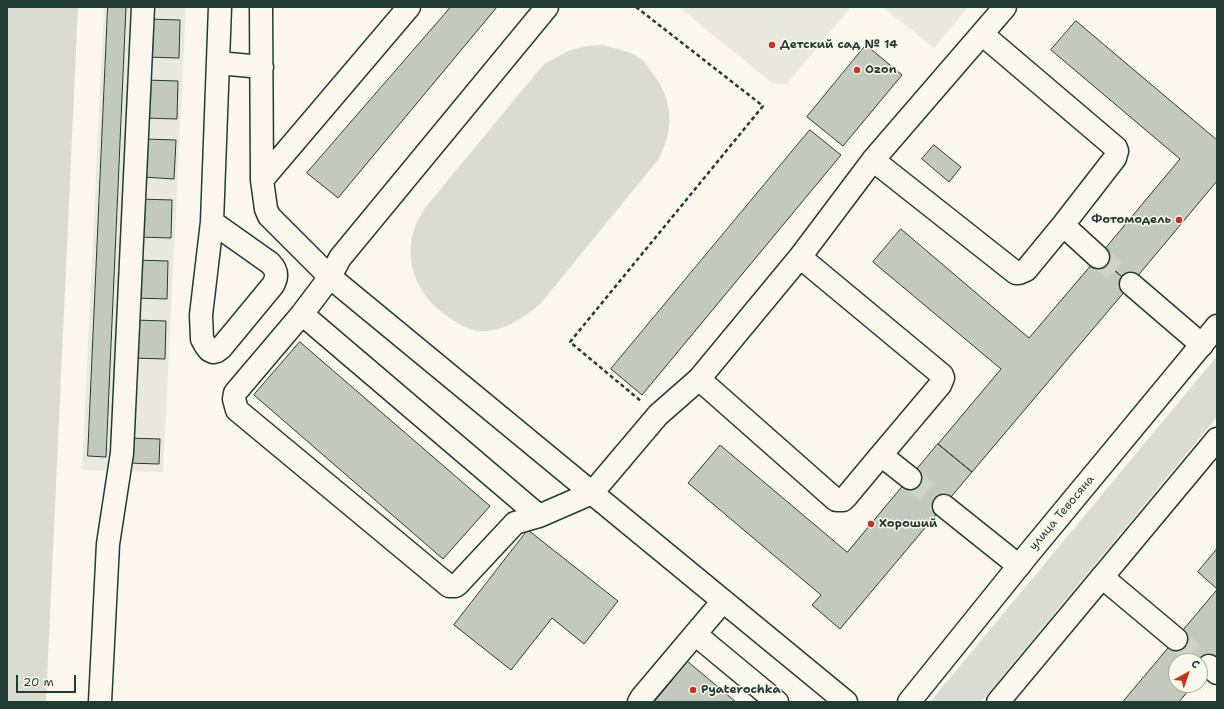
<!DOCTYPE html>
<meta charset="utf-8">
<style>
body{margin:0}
#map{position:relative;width:1224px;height:709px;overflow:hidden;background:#fbf7ec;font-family:"Shantell Sans",sans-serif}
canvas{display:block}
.frame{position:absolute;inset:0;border:8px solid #1f3d34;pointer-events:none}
.north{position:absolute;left:1168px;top:653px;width:40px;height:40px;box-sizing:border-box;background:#fbf7ec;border:1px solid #a3ada2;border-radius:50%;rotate:40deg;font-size:11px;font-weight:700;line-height:16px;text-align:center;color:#1f3d34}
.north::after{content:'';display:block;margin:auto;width:14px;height:18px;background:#c8321e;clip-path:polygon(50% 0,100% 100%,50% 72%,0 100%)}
.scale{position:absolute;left:16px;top:675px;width:60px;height:18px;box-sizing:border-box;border:2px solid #1f3d34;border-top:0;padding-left:5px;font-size:12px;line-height:14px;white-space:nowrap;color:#1f3d34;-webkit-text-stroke:3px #fbf7ec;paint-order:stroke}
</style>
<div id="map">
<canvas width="1224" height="709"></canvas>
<div class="frame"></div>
<div class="north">С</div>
<div class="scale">20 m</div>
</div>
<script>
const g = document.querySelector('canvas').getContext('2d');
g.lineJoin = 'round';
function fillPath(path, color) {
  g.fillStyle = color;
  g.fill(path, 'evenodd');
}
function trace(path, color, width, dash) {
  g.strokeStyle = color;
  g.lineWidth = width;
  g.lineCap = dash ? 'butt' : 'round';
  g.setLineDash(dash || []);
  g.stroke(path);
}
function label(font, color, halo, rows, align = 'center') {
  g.font = font + ' "Shantell Sans",sans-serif';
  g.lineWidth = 3;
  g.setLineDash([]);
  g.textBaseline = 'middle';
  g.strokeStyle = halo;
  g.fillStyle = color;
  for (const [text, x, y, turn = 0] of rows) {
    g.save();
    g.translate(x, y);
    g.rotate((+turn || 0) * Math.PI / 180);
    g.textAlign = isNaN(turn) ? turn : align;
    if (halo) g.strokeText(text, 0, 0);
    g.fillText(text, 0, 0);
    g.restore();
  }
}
fillPath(new Path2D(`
 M104,7H186L163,472L82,470Z
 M679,7H851L787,84L772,83Z
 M875,7H968L934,48L884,8Z`), '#eae9de');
fillPath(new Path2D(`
 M7,7H78L46,702H7Z
 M603,45C615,49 631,51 641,59C646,62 649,69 653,74C674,101 674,131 658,160L540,304C524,318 503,332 481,331C470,331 459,324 450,318C419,299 402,263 415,227C417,221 422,214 425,208L543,65L568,51L586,46Z
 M1217,356V417L981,702H930Z`), '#dbdcd1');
const building = new Path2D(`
 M108,7H126L106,457L88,456Z
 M451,7H497L338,198L307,173Z
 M147,19L180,20L179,58L146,57Z
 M1076,21L1217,140V181L1131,284L1098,257L1180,159L1051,50Z
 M866,45L902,75L843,146L807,117Z
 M145,80L178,81L177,119L144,118Z
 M810,130L841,155L642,395L611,369Z
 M143,139L176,140L174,179L142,177Z
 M934,145L961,167L949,182L922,159Z
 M139,199L172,200L171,238L138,237Z
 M901,229L1029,338L1098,257L1131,284L972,472L938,444L1001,369L873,262Z
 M136,260L168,261L167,299L135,298Z
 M134,320L166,321L165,359L133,358Z
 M300,342L490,506L443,559L254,395Z
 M127,438L160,439L159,464L127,463Z
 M938,444L972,472L840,629L812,605L821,595L688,483L720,445L847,552Z
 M528,530L618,601L584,644L552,618L511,670L454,625Z
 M1217,549V589L1198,572Z
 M1217,590V657L1200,677V661H1176V685H1193L1179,702H1123Z
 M681,656L736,702H654L673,679L667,673Z`);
fillPath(building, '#c4c9be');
trace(building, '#1f3d34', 1);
trace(new Path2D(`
 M1098,257L1131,284
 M910,478L944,506
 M1176,639L1209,666`), '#cfd2c7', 22, [22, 11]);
const minor = new Path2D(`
 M261,7L262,180L266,209L269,216L330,277L592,493L539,516L302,314L330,277L340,258L547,7
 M982,34L1116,148L1117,151L1115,158L1063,225
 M218,63L262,67
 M873,160L1016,273H1019L1026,270L1063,225L1098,257
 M262,180L409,7
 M212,222L270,263C277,270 278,276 273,285L221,348L217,351L213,352L209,350L206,346L202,339L201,315L212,222L220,7
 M800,257L942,375L943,378L940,385L881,455
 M1131,284L1202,345
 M302,314L235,393L234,399L237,410L449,586H455L458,584L515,523L539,516
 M699,379L836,500H843L846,497L881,455L910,478
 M944,506L1019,566
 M1102,577L1176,639
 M695,634L777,702
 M1209,666L1217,673
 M100,702L108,544L122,453L143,7
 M639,702L642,697L723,601
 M846,702L592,493L658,415L699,379L800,257L873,160L1005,7`);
const major = new Path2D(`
 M909,702L1030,552L1217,326
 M998,702L1217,439`);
trace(minor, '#1f3d34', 25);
trace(major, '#1f3d34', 25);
trace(new Path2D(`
 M636,7L763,106L570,342L642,402`), '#1f3d34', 2.5, [4, 3]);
trace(minor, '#fbf7ec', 22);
trace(major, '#fbf7ec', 22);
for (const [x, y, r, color] of [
 [772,45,4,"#c8321e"],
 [857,70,4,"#c8321e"],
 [1179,220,4,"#c8321e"],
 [871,524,4,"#c8321e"],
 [693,690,4,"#c8321e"]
]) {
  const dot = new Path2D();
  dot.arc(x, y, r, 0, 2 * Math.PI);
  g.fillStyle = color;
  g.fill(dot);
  trace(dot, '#fbf7ec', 1.5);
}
label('bold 12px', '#1f3d34', '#fbf7ec', [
 ["Детский сад № 14",780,45],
 ["Ozon",865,70],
 ["Фотомодель",1171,220,"right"],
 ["Хороший",879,524],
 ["Pyaterochka",701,690]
], 'left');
label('12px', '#1f3d34', '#fbf7ec', [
 ["улица Тевосяна",1062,513,-50]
]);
</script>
